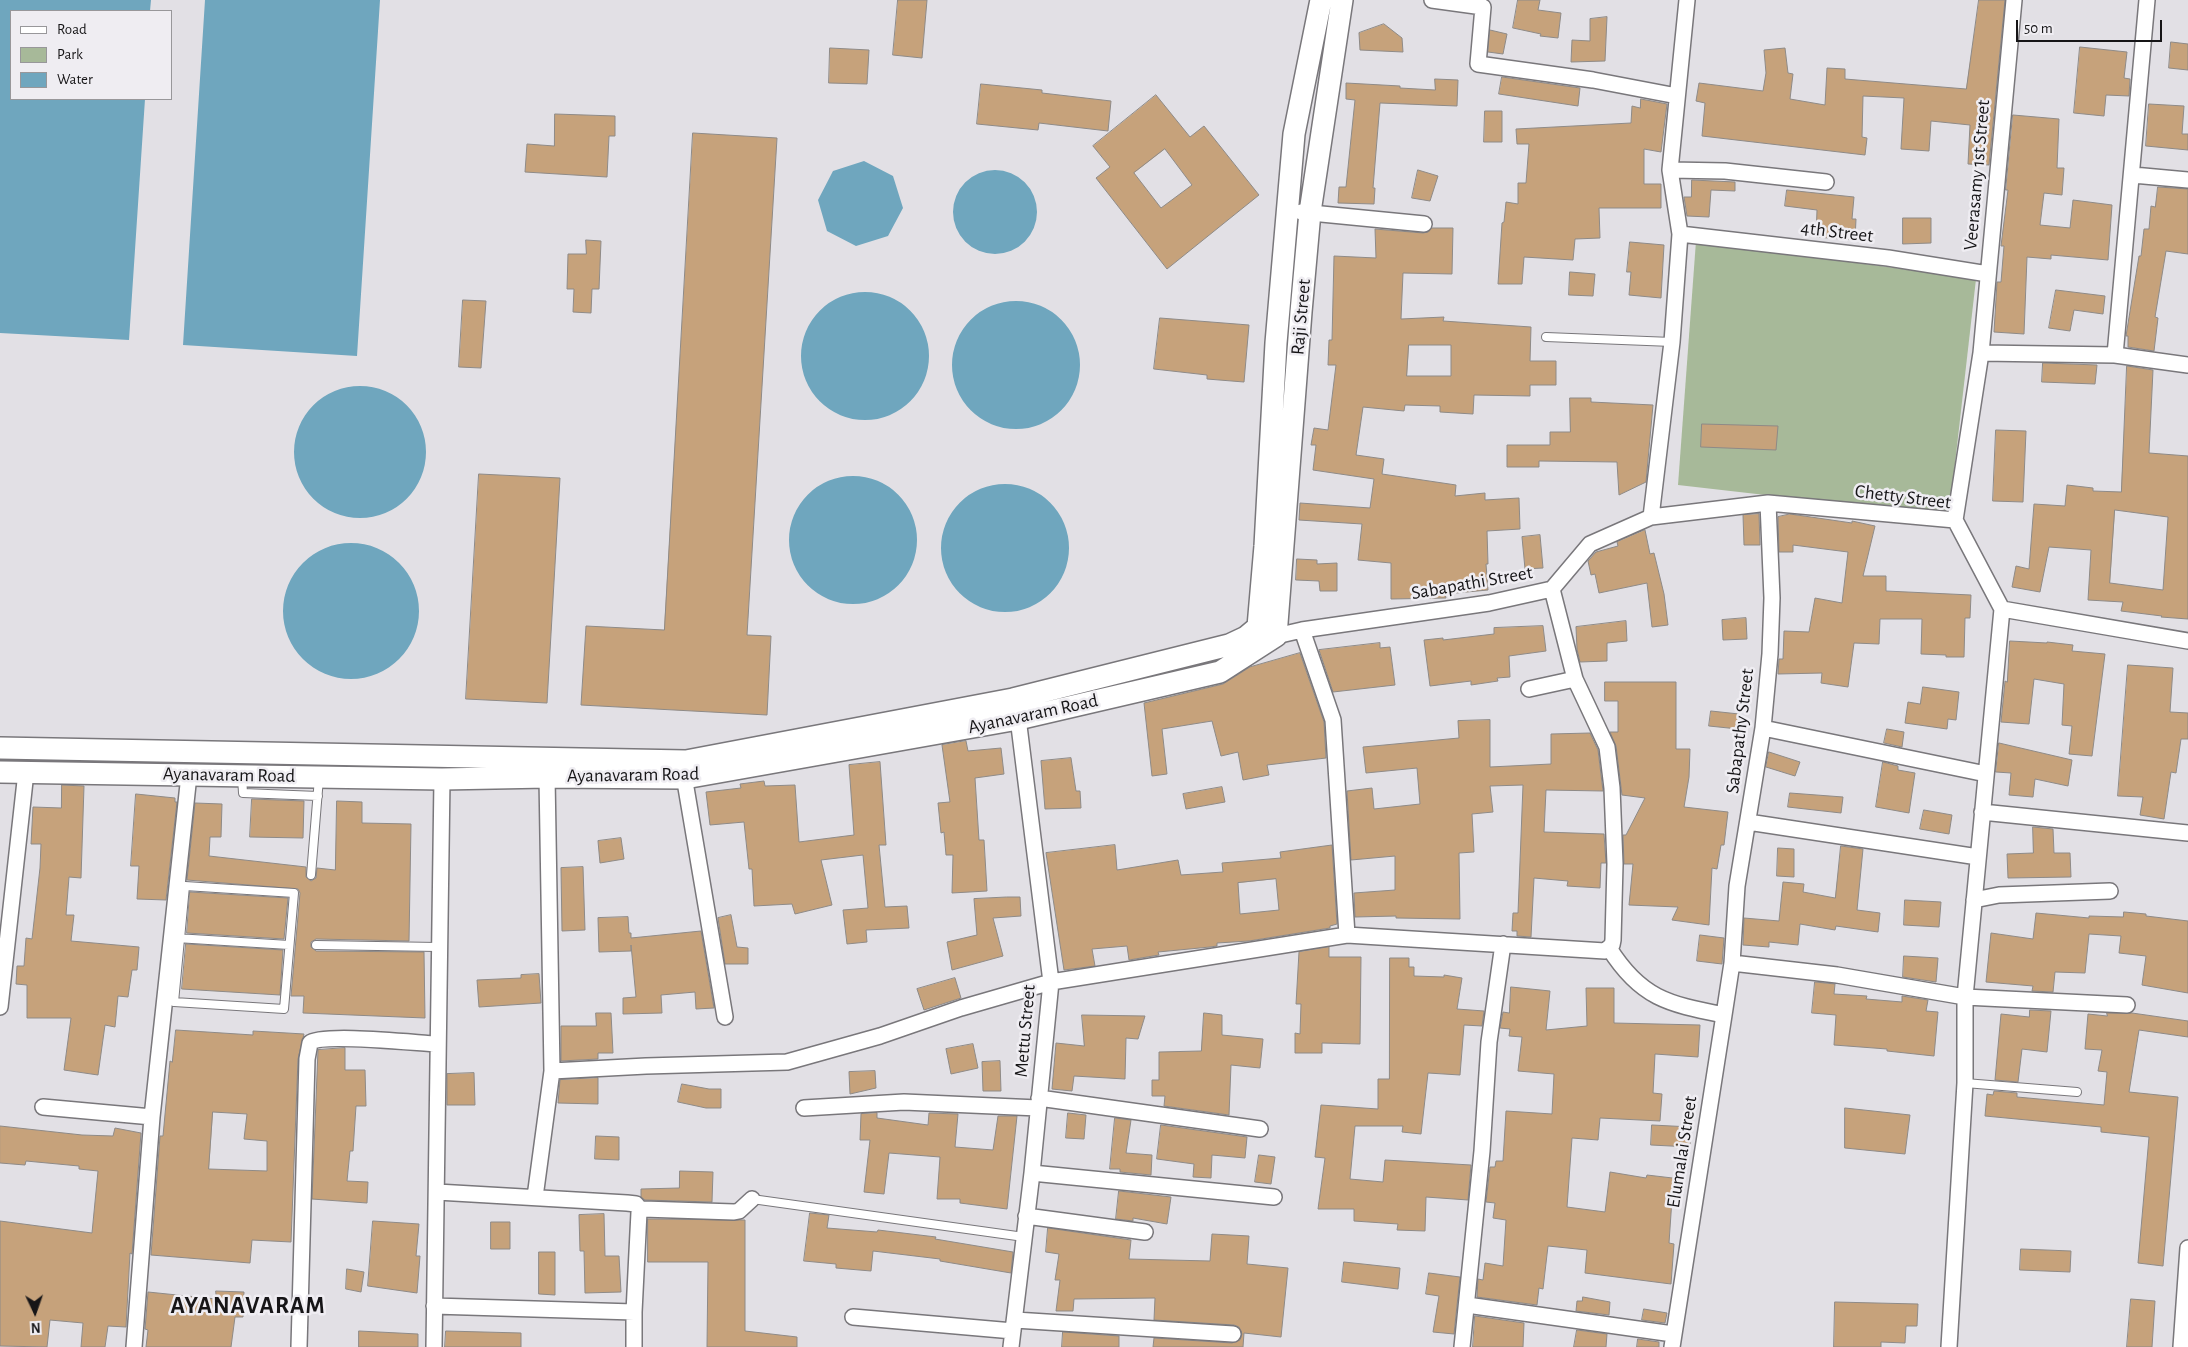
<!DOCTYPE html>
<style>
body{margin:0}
#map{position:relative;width:2188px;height:1347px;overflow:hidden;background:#e2e0e5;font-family:"Alegreya Sans",sans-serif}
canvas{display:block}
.legend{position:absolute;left:10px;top:10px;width:162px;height:90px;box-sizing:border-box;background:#efedf2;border:1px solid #98979a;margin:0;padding:6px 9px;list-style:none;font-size:15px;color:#161517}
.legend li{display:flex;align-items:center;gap:10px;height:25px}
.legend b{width:25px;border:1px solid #98979a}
.north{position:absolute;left:10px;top:1287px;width:50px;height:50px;-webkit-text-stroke:4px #efedf2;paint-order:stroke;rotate:177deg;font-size:14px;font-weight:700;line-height:20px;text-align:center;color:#161517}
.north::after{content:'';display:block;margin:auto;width:18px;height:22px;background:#161517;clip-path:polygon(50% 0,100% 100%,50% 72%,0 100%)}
.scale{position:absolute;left:2016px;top:20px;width:146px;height:22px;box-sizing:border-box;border:2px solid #161517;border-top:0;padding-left:6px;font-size:15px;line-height:18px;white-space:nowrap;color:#161517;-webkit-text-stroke:4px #efedf2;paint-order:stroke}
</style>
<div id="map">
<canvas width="2188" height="1347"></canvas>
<ul class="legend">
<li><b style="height:6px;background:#fff"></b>Road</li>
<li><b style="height:14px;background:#a7b999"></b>Park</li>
<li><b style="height:14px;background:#6fa6be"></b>Water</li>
</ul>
<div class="north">N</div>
<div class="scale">50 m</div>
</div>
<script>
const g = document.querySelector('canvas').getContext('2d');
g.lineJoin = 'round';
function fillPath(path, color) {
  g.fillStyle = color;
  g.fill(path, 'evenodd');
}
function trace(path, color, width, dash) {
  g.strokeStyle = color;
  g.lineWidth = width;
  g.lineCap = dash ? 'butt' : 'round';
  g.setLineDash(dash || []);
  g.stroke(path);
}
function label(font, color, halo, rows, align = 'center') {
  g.font = font + ' "Alegreya Sans",sans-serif';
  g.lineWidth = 5;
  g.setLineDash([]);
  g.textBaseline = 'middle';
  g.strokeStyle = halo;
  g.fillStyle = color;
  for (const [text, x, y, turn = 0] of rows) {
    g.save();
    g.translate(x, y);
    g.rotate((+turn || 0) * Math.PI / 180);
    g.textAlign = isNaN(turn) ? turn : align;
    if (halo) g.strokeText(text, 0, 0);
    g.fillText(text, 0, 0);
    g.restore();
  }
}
fillPath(new Path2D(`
 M1696,241L1976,279L1949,516L1678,485Z`), '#a7b999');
fillPath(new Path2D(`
 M0,0H151L150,11H11V99H145L129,340L0,333Z
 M205,0H380L357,356L183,345Z
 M864,161L893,176L903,208L888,236L856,246L827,231L818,200L833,171Z
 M953 212a42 42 0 1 1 84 0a42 42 0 1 1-84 0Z
 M801 356a64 64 0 1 1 128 0a64 64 0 1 1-128 0Z
 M952 365a64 64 0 1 1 128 0a64 64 0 1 1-128 0Z
 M294 452a66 66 0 1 1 132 0a66 66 0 1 1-132 0Z
 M789 540a64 64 0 1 1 128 0a64 64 0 1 1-128 0Z
 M941 548a64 64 0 1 1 128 0a64 64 0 1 1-128 0Z
 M283 611a68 68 0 1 1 136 0a68 68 0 1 1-136 0Z`), '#6fa6be');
const building = new Path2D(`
 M898,0H927L922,58L893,55Z
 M1518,0H1540L1538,10L1561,13L1558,38L1540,36L1541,34L1513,28Z
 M1979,0H2005L1989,165L1968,164L1970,125L1931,121L1929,151L1901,149L1904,98L1863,96L1862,137L1867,138L1865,155L1702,136L1705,103L1696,101L1699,83L1763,91L1766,73L1764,50L1785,48L1788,73L1793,74L1790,99L1825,105L1827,68L1845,69V79L1966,89Z
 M1607,17L1605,61L1571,62L1572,40L1590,41V19Z
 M1384,24L1402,38L1403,52L1360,50L1359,33Z
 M1490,30L1507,34L1503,54L1488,52Z
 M2171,42L2188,44V70L2169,68Z
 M2080,47L2127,52L2124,78L2130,79L2129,96L2106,95L2104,116L2074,113Z
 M830,48L869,50L867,84L829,83Z
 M1502,77L1580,88L1578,106L1499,94Z
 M1435,79L1458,80L1457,106L1380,103L1373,188H1375L1374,204L1338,203L1339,187H1346L1355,100L1346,99V83L1400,86V88L1435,90Z
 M981,84L1042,90V93L1111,101L1108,131L1039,123L1038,130L977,124Z
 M1156,95L1190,137L1204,126L1259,195L1167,269L1096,178L1110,167L1093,146ZM1165,149L1192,185L1161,208L1134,173Z
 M1641,99L1667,104L1661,152L1644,149V184H1661V208H1599L1600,238L1575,239L1573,260L1524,257L1522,284H1498L1502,223L1504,222L1506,202L1518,204V183H1526L1529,144H1517L1516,129L1631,123L1632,106L1640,108Z
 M2149,104L2184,106L2182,134H2188V150L2146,146Z
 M1485,111H1502V142H1484Z
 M555,114L615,116V136H609L607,177L525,172L527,144L554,146Z
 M2013,115L2059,119L2057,168H2064L2062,195L2044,193L2040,225L2070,228L2073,200L2112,205L2108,260L2051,255V259L2027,257L2024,334L1994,332L1997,282H2001L2004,246H2001L2008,190H2006Z
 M693,133L777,138L747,635L771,636L767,715L581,705L586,626L664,630Z
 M1418,170L1438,176L1430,201L1412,198Z
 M1692,180L1735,182V191L1711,190L1709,217L1687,216L1684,197H1691Z
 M2158,187L2188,189V254L2166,251L2155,317L2158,318L2154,351L2128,347V336H2126L2139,256H2141L2144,229H2149L2151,206L2155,207Z
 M1787,190L1854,197L1852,219H1856L1855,240L1816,237L1817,210L1785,206Z
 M1903,218H1931V243L1903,244Z
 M1432,228H1453L1452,274L1403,273L1401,319L1444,317L1443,321L1531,327L1530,361H1556V385H1530V396L1474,395L1473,414L1440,412V406L1405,405L1404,411L1363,407L1356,455L1384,459L1382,474L1456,485L1455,496L1485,493V500L1519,498L1520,529L1487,531L1488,564H1486L1488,590L1445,594L1446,598L1391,599V563L1358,560L1362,524L1299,520L1300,503L1370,508L1374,479L1313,470L1316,445H1311L1314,428L1328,430L1336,365H1328L1329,340H1332L1334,256L1376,258L1375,229L1423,233L1428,232ZM1409,345H1451V376H1407Z
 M586,240L601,241L599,289H592L591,313L573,312L574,289H567L568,254H586Z
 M1630,242L1664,245L1661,298L1629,295L1631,272H1627Z
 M1570,272L1595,274L1593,296L1569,295Z
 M2056,290L2105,296L2103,314L2074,310L2070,331L2049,328Z
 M463,300L486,301L481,368L459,367Z
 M1160,318L1249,325L1244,382L1207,379V375L1154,369Z
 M2043,363L2097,365L2095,384L2042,382Z
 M2127,366L2153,370L2149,453L2188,456V619L2161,617L2162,616L2121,611L2123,602L2088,600L2091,550L2049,547L2040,592L2012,587L2016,566L2029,569L2034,504L2065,506L2067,485L2093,488V491L2121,492ZM2115,510L2168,517L2163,590L2110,583Z
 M1570,398H1591V402L1653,405L1646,482L1619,495L1617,462L1539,461V467H1507V445H1550V432H1570Z
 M1702,424L1778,426L1776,450L1701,447Z
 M1996,430L2026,431L2023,502L1993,501Z
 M479,474L560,478L547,703L466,699Z
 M1759,514L1760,545H1744L1743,515Z
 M1790,514L1852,523V521L1875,526L1863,576H1886V591L1971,595L1970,618H1965L1964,657H1946V655L1921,654L1922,619H1880L1879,644L1854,643L1848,687L1821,683L1822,673L1778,674L1779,659H1783L1784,631L1809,632L1815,598L1842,603L1848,552L1793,545V552H1779L1778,517Z
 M1645,530L1650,554L1654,553L1664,594L1668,625L1652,627L1647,583L1599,593L1595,574L1591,575L1588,561L1596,552L1618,546L1617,542Z
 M1540,535L1543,568L1525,569L1522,537Z
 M1297,559L1317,560V564L1337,563V591H1320L1319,581L1296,580Z
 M1746,618L1747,639L1723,640L1722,620Z
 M1626,621L1627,641L1607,643V661L1580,662L1577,649L1576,627Z
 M1543,626L1546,651L1509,656L1510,677L1497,678L1498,681L1471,685V681L1430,686L1424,640L1443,638V640L1494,634V628Z
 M2010,641L2047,643V642L2073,645L2072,651L2105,654L2092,756L2069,754L2072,726L2062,725L2064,684L2034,679L2029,724L2001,722L2005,681L2007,682Z
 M1380,643V648L1390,647L1395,685L1333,692L1319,650Z
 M1300,653L1324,722L1326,758L1267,765L1269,775L1243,780L1238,752L1221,756L1212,721L1162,729L1167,774L1152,776L1144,703L1223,684L1250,667Z
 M2128,665L2173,668L2170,712L2188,713V739H2181L2176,773L2171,772L2164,819L2140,815L2143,797L2118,796Z
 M1605,682H1676V749H1690L1689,777L1684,807L1728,812L1724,845H1721L1717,869L1712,868L1709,925L1672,920L1678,907L1629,905L1633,864H1624L1623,835H1626L1645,798L1622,795L1616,746L1610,732H1618V701H1605Z
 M1923,687L1959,692L1956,720L1948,719L1947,729L1905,723L1908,702L1920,704Z
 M1711,711L1739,714L1738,729L1709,726Z
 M1490,720V767L1551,764V734L1590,733L1598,750L1603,791L1546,790L1544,832L1604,834L1606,863H1601L1600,888L1567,886L1568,881L1534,878L1531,937L1517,936V931H1512L1513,913H1518L1523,785L1490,786L1493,812L1472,814L1474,852L1459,853L1460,919L1396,918V916L1355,917L1354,893L1395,890V856L1351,860L1347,791L1372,788L1374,809L1420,804L1417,768L1366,773L1363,747L1459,738L1458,721Z
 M1887,729L1904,732L1902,747L1884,743Z
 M966,741L968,751L1001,748L1004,774L975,778L979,840H984L987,891L952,893L953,855H946L944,832L941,833L938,803L950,802L942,745Z
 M1999,743L2072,760L2068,786L2035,779L2033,797L2009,795L2011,773L1996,772Z
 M1769,752L1800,762L1795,776L1766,767Z
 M1071,758L1076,791H1080L1081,808L1045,809L1041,761Z
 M880,762L886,845H879L885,907L907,906L909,928L866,930L867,942L847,944L843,910L868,908L863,855L821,860L832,905L795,914L792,904L754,906L752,869H749L744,822L710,825L706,792L741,788L740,784L764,781L765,786L795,785L799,842L854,835L849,765Z
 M1883,762L1898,766V770L1915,773L1909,813L1876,807Z
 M62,785L84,786L81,878L69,877L66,915H74L71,941L139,947L137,970H132L128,997L118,996L115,1027L105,1025L98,1075L64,1070L71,1018H27V985L16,984L17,966H24L26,938L32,939L40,868L41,844H31L33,807L61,808Z
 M1222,787L1225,802L1186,809L1183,794Z
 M1790,793L1843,797L1841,813L1788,807Z
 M136,794L175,798V802H177L166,900L137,899L139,866H131Z
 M252,799L304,801L303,838L250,837Z
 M337,801L362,802V823L411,824L409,941L316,939L311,942V947L316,951L424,952L425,1018L303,1013L304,996H291L300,893L298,889L187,880L195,803L222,804L221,837H210L209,856L306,867V877L311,881L316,878L317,868L335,870Z
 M1924,810L1952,815L1949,834L1920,829Z
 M2033,827L2053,829L2054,853H2070L2071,877L2008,878L2007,854L2033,853Z
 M621,838L624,859L600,863L598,841Z
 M1115,845L1117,870L1178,860L1181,875L1223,872L1222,863L1281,858L1280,852L1332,845L1337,924L1330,926V928L1249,941L1217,943V946L1210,947L1158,952L1159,955L1129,960L1127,946L1092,949L1095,966L1064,970L1046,853ZM1276,879L1279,910L1240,914L1238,883Z
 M1841,846L1863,849L1857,910L1880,913L1878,932L1836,926L1835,930L1800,924L1798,945L1769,942V947L1743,945L1744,918L1779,921L1783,882L1804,884L1803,892L1835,898Z
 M1778,848L1794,849V877L1777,876Z
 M583,867L585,930L562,931L561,868Z
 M190,892L288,898L284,939L187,933Z
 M1007,897H1020L1021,916L993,918L1003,956L952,970L947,942L977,935L974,899Z
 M1905,900L1941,902L1939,927L1904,925Z
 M2124,912L2146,914V916L2188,921V993L2142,985L2146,956L2119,953L2121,936L2089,934L2085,973L2055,972L2053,992L2032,991L2033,986L1986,982L1991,933L2033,939L2036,913L2089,918V916L2123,917Z
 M731,915L737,947L748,948V964H725L718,918Z
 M628,917L629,933H631V938L701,931L714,1008L696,1009L695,992L661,995L662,1013L623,1014V998L636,997L631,945V951L599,952L598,918Z
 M1700,935L1724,938L1722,964L1697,961Z
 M186,944L283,950L280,995L182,989Z
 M1329,947V957H1361L1360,1044L1322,1043V1053H1295V1033L1300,1034L1301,1004H1296L1299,952Z
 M1904,956L1938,958L1936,982L1903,977Z
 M1390,958H1409V967H1414V976L1444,977V975L1462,978L1457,1009L1484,1011L1482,1026L1464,1025L1460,1075L1428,1073L1421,1134L1402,1132L1403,1126H1355L1350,1179L1383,1182L1385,1160L1471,1165L1468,1200L1426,1197L1425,1231L1397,1230L1398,1224L1354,1221V1209H1318L1325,1158L1315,1157L1321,1105L1378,1109V1079H1389Z
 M539,974L541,1003L479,1007L477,980L521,978V975Z
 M955,978L961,998L924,1010L917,989Z
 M1815,982L1835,984L1834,994L1867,996L1866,999L1902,1002V996L1928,1000L1926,1011L1938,1012L1934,1056L1887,1051V1049L1834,1045L1836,1015L1812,1013Z
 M1511,987L1550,991L1546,1030L1587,1026L1586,988H1614V1023L1700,1025L1698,1057L1655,1054L1653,1093L1662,1094L1660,1121L1600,1118L1598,1140L1572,1138L1567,1207L1605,1212L1610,1172L1646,1178L1647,1175L1681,1179L1679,1200L1672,1199L1669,1243L1674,1244L1671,1284L1585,1273L1587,1250L1548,1246L1543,1289L1539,1288L1537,1305L1477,1297L1478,1279L1483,1280L1485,1263L1503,1266L1506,1220L1493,1218L1495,1203L1486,1202L1490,1167H1495L1496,1161H1503L1506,1111L1552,1114L1554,1074L1518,1071L1522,1037L1509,1036L1510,1029L1500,1028L1503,1012L1509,1013Z
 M2030,1010L2051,1011L2047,1052L2022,1049L2018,1082L1995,1080L2001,1014L2029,1017Z
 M596,1013H611L613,1053H598V1059L561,1061V1026H596Z
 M1204,1013L1222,1015V1035L1263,1039L1260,1068L1231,1065L1229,1115L1164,1106L1165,1096H1152V1080H1159V1052L1201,1051Z
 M2107,1013H2132L2188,1021V1037L2139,1030L2129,1092L2178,1097L2163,1266L2138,1263L2149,1137L2101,1132V1127L1985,1116L1987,1094L1993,1095L1994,1091L2017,1093V1097L2104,1105L2107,1072L2098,1071L2102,1050L2085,1049L2088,1014L2107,1016Z
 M1082,1015L1145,1016L1138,1039L1126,1038L1125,1079L1074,1076L1072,1091L1052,1089L1056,1043L1084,1046Z
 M176,1030L253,1035V1031L304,1034L298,1059L291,1242L252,1240L250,1263L151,1255L160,1136H163L170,1061L172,1062ZM213,1112L247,1114L244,1139L267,1141V1171L209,1169Z
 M973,1044L978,1068L951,1074L946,1049Z
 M345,1048V1070H365L366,1106H356L353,1151H350L347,1181L368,1182L367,1203L312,1199L318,1050Z
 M1000,1061L1001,1091H983L982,1062Z
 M875,1071L876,1088L850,1094L849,1072Z
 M474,1073L475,1105H447V1074Z
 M598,1078V1104L558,1103L560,1080Z
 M682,1084L709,1089H721V1108H706L678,1102Z
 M1845,1108L1910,1115L1905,1154L1845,1148Z
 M877,1113V1118L928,1125L929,1113L958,1114L955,1147L993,1150L998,1116H1017L1007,1209L960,1203V1199H937L940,1157L889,1153L884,1194L864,1192L870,1140H860L861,1114Z
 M1068,1113L1086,1115L1084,1139L1066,1138Z
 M1115,1118L1131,1120L1126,1153L1152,1155L1151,1175L1120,1172V1169H1110Z
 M1161,1125L1247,1137L1245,1158L1212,1155L1211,1178L1193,1177L1194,1164L1157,1159Z
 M1652,1125L1691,1127L1690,1147L1651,1145Z
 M0,1126L82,1135L113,1136L115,1128L141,1133L132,1254L130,1253L126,1327L108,1326L105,1347H81L83,1323L50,1320L47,1347L0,1346V1221L92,1233L98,1171L79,1169V1166L26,1161L25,1165L0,1163Z
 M596,1136L619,1137V1160L595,1159Z
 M1259,1155L1275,1157L1271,1184L1255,1182Z
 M680,1171L713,1172L712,1202L645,1200L641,1197V1189L679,1188Z
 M1119,1191L1171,1197L1167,1224L1133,1218V1221L1116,1219Z
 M810,1213L829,1215L827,1228L877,1232L878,1230L936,1237L935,1239L1013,1252L1011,1273L940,1261V1259L873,1251L871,1271L836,1268V1264L804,1261Z
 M604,1214L605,1256H619L621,1292L585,1293L584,1251H580L579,1215Z
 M648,1219L745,1220V1331L797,1337V1347H707L708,1262H648Z
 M373,1221L419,1224L416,1256H420L417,1293L368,1286Z
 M491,1222H510V1249H491Z
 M1048,1228L1131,1240L1129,1259L1210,1261L1212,1234L1249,1236L1247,1264L1288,1268L1281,1337L1244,1333L1243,1347H1153L1154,1338L1232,1343L1240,1340L1242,1334L1239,1327L1234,1325L1154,1320L1155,1298L1074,1299L1073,1311H1056L1060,1280H1055L1059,1254L1046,1252Z
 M2021,1249L2071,1251L2070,1272L2020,1270Z
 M539,1252H555V1295L539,1294Z
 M1344,1262L1400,1268L1398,1289L1342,1282Z
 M347,1269L364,1272L361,1292L346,1289Z
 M1429,1273L1460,1277L1454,1334L1433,1332L1439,1296L1426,1294Z
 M216,1291L244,1292L243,1317H235L231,1347H146L148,1330L145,1329L148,1292L216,1299Z
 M1583,1297L1610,1302L1609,1315L1576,1311L1577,1301H1582Z
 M2131,1299L2155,1301L2152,1347H2127Z
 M1835,1302L1918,1304L1917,1326H1906L1905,1343L1881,1342V1347H1834Z
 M1644,1309L1667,1313L1665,1323L1642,1320Z
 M1475,1316L1524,1323L1523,1347H1473Z
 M1577,1330L1607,1334L1606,1347H1574Z
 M359,1331L418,1334V1347H359Z
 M446,1331L521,1333V1347H445Z
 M1063,1332L1119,1336V1347H1062Z
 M1638,1339L1659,1342V1347H1637Z`);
fillPath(building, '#c6a27b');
trace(building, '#8e8a87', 1);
const lane = new Path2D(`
 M1546,337L1672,342
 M242,777L243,793L318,796
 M311,875L319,778
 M185,886L294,893L284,1009L174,1002Z
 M176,938L289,945
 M316,945L438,947
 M1965,1083L2077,1092
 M752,1199L1024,1237`);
const street = new Path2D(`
 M1432,0L1483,7L1478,64L1593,80L1677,96
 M1670,170L1725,171L1826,182
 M2133,175L2188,180
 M1301,212L1424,224
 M1680,234L1888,258L1988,274
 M1981,353L2115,355L2188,365
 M2115,355L2147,0
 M1651,517L1672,342L1680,234L1670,170L1687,0
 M1955,520L1981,353L2014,0
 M1302,630L1333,720L1347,935
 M1268,632L1276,636L1302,630L1489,603L1552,589L1590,544L1651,517L1768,503L1955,520L2002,609L2188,641
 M1529,689L1575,679
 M1763,728L1986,774
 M683,770L725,1017
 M1982,812L2188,833
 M1748,822L1978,857
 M1974,900L1999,895L2110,891
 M1609,948C1641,999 1669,1004 1724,1015
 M1732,963L1837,975L1965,997L2127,1005
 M0,1007L26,772
 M552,1071L646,1066L787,1062L880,1036L961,1008L1051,982L1347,935L1605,951L1612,945L1613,940L1615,864L1612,788L1607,747L1575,679L1552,589
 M1039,1098L1260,1129
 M43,1107L152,1117
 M804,1108L904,1102L1038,1108
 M1032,1173L1274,1197
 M437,1192L627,1203L636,1204L641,1210
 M535,1197L552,1071L547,777
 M1026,1216L1145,1232
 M1467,1305L1673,1334
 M434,1306L634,1312
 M853,1317L1013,1331
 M1015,1320L1233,1334
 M134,1347L152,1117L189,775
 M299,1347L307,1059L310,1043C321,1033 416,1043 437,1044
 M434,1347L442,779
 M634,1347V1312L639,1212L643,1209L734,1212L739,1211L752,1199
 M1011,1347L1032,1173L1051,982L1017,710
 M1462,1347L1482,1151L1489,1042L1503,944
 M1672,1347L1724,1015L1732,963L1737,886L1763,728L1770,654L1772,598L1768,503
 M1949,1347L1965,1083V997L2002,609
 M2181,1347L2188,1248`);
const secondary = new Path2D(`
 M0,748L686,761L1013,699L1229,645L1246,637L1258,627L1265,546L1276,343L1294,134L1321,0
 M0,772L442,779L547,777L685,778L1018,719L1220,672L1276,636L1301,312L1310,212L1342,0`);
trace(lane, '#79777b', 10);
trace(street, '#79777b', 18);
trace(secondary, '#79777b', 24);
trace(lane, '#fff', 8);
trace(street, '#fff', 15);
trace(secondary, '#fff', 21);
label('19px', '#161517', '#efedf2', [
 ["Veerasamy 1st Street",1977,175,-85],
 ["4th Street",1837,232,7],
 ["Raji Street",1301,317,-85],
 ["Chetty Street",1903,497,7],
 ["Sabapathi Street",1472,583,-10],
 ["Ayanavaram Road",1033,714,-12],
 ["Sabapathy Street",1740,731,-83],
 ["Ayanavaram Road",229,775,1],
 ["Ayanavaram Road",633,775,-1],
 ["Mettu Street",1025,1031,-85],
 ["Elumalai Street",1682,1152,-81]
]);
g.letterSpacing = '1px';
label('bold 24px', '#161517', '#efedf2', [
 ["AYANAVARAM",248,1306]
]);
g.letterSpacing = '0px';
</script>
